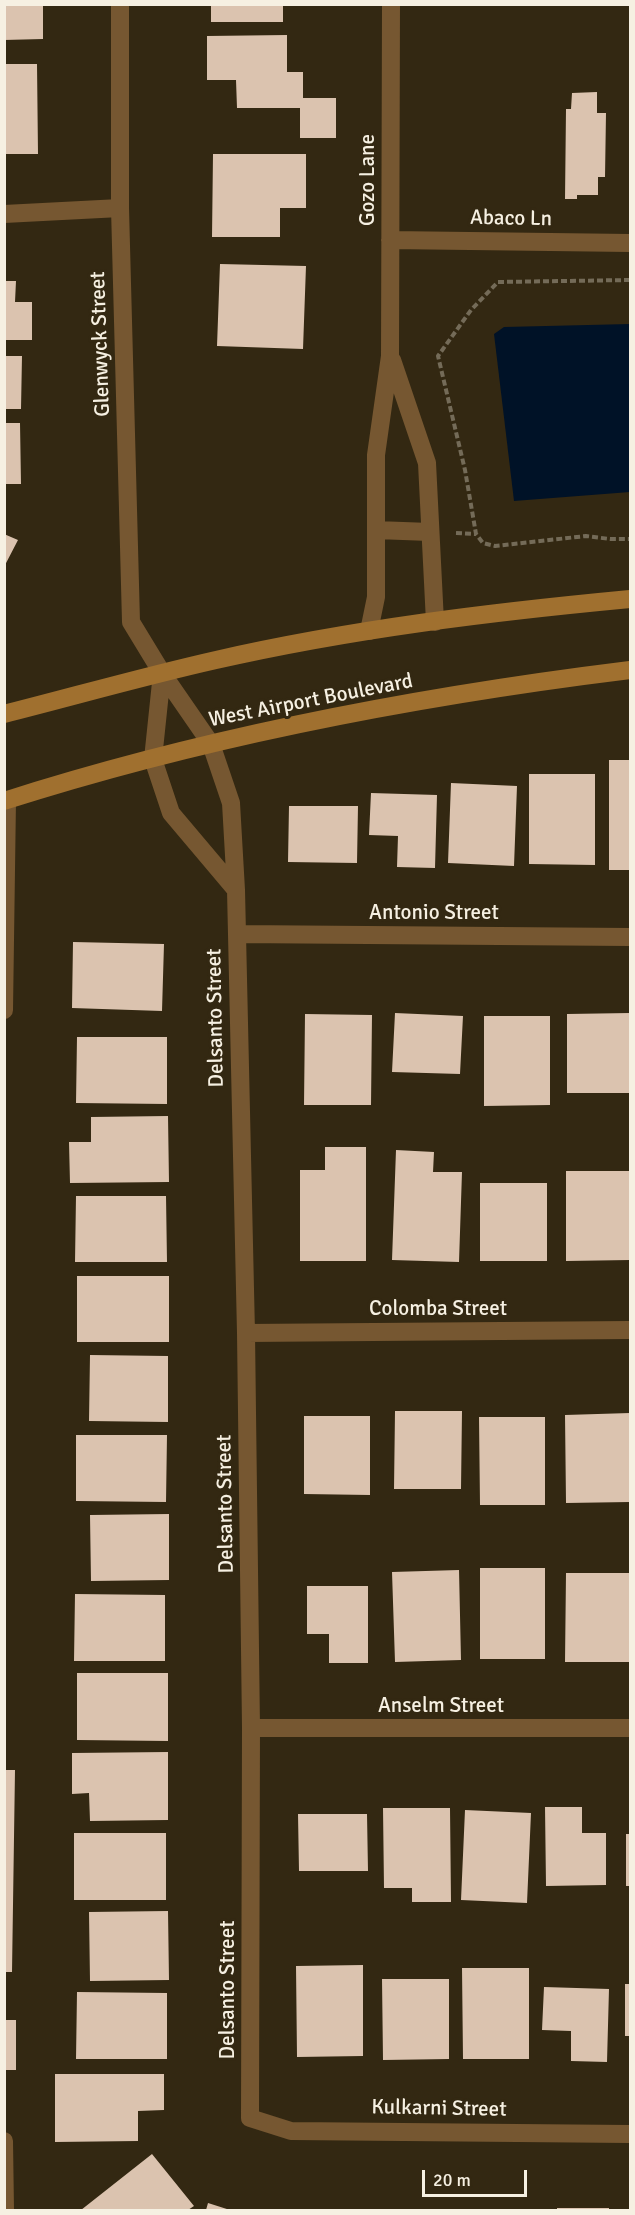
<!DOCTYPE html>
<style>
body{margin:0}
#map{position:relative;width:635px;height:2215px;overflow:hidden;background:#332812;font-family:Signika,sans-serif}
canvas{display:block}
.frame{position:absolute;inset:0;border:6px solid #f6f0e2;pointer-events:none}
.scale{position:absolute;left:422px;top:2170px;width:105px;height:27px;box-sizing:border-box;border:3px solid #f6f0e2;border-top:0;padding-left:8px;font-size:18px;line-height:21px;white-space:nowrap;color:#f6f0e2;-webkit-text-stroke:4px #332812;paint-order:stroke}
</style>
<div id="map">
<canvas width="635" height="2215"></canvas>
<div class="frame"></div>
<div class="scale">20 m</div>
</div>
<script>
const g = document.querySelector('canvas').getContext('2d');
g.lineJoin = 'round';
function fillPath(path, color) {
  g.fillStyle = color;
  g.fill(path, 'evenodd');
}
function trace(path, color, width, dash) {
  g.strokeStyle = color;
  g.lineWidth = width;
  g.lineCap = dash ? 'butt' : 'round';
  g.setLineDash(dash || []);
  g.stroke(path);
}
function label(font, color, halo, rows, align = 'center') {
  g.font = font + ' Signika,sans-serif';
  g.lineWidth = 6;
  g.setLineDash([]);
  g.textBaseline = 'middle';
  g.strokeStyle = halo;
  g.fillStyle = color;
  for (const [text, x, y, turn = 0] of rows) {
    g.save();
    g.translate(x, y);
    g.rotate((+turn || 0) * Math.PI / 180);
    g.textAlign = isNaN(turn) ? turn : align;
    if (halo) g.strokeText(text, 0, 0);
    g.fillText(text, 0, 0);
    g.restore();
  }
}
fillPath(new Path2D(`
 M630,324V492L514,501L494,334L504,327Z`), '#001227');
fillPath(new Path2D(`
 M4,4H43V39L4,40Z
 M211,4H283V22H211Z
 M287,35V72H303V98H336V138H300V108H237L236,80H207V36Z
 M4,64H37L38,154H4Z
 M597,92V113H606L605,177H598V195H577V199H565L566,109H571L572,93Z
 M213,154H306V208H280V237H212Z
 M220,264L306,266L303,349L217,346Z
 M4,281H16L15,302H32V340H4Z
 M4,356H22L21,409H4Z
 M4,423H20L21,484H4Z
 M4,534L18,540L4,567Z
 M609,760H630V870H609Z
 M529,774H595V865L529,864Z
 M451,783L517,786L514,866L448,863Z
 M371,793L437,795L435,868L397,867L398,836L369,835Z
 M289,806H358L357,863L288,862Z
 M73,942L164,944L162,1011L72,1008Z
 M395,1013L463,1016L460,1074L392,1072Z
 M630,1013V1093H567V1014Z
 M305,1014L372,1015L371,1105H304Z
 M484,1016H550V1105L484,1106Z
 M77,1037H167V1104L76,1103Z
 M168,1116L169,1182L70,1183L69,1142H91V1117Z
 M325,1147H366V1261H300V1170H325Z
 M396,1150L434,1152L433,1172H462L459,1262L392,1260Z
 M566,1171H630V1260L566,1261Z
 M480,1183H547V1261H480Z
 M76,1196H166L167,1262H75Z
 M77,1276H169V1342H77Z
 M90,1355L168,1356V1422L89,1421Z
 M395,1411H462L461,1489H394Z
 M630,1413V1502L566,1503L565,1415Z
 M304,1416H370V1495L304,1494Z
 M479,1417H545V1505H480Z
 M76,1435H167L166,1502L76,1501Z
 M169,1514V1580L91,1581L90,1515Z
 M480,1568H545V1659H480Z
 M459,1570L461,1660L395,1662L392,1572Z
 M566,1573H630V1662H565Z
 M307,1586H368V1663H329V1634H307Z
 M75,1594L165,1595V1661H74Z
 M77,1673H168V1741L77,1740Z
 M168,1752V1820L90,1821L89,1793L72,1794V1753Z
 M4,1770H15L12,1972H4Z
 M545,1807H582V1833H606V1885L546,1886Z
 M383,1808H450L451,1902H412V1888H384Z
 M465,1810L531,1813L527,1903L461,1900Z
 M298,1814H367L368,1871H299Z
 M74,1833H166V1900H74Z
 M626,1834H630V1886H626Z
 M168,1911L169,1980L90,1981L89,1912Z
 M363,1965V2056L297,2057L296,1966Z
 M462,1968H529V2059H463Z
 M382,1979H449V2059L383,2060Z
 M625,1984H630V2036H625Z
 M544,1987L609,1989L607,2062L571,2061V2031L542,2030Z
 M77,1992L167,1993V2059H76Z
 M4,2020H16V2070H4Z
 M55,2074H164V2110L138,2111V2141L55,2142Z
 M152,2154L194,2206L188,2210H81Z
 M208,2203L230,2210H206Z
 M557,2208H609V2210H557Z`), '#dbc3af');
trace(new Path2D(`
 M630,280L498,282L471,310L438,356L465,470L476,534L483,543L495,546L586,536L610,539H630
 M456,533L476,534`), '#746b58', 4, [6, 3]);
trace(new Path2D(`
 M390,240L630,243
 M392,360L427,463L435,622
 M376,530L430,532
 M369,631L376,597V455L390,356L391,4
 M4,1010L7,800
 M4,2141L5,2210`), '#765731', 18);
trace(new Path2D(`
 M120,4V208L131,622L162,673L211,744L231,803L236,890L246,1333L251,1728L250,2118L291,2131L630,2134
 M4,214L120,208
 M162,673L153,759L171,813L236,890
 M237,934L630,937
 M246,1333L630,1330
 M251,1728H630`), '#765731', 18);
trace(new Path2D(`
 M4,714C75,696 145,676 216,660C352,629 492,612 630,599
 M4,801C207,736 419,696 630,670`), '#a0702f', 18);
label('21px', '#f6f0e2', '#332812', [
 ["Gozo Lane",368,180,-90],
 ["Abaco Ln",511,219,1],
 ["Glenwyck Street",101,344,-92],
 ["West Airport Boulevard",311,701,-11],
 ["Antonio Street",434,913],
 ["Delsanto Street",216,1018,-91],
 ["Colomba Street",438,1309],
 ["Delsanto Street",226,1504,-91],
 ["Anselm Street",441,1706],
 ["Delsanto Street",228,1990,-90],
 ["Kulkarni Street",439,2109,1]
]);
</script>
